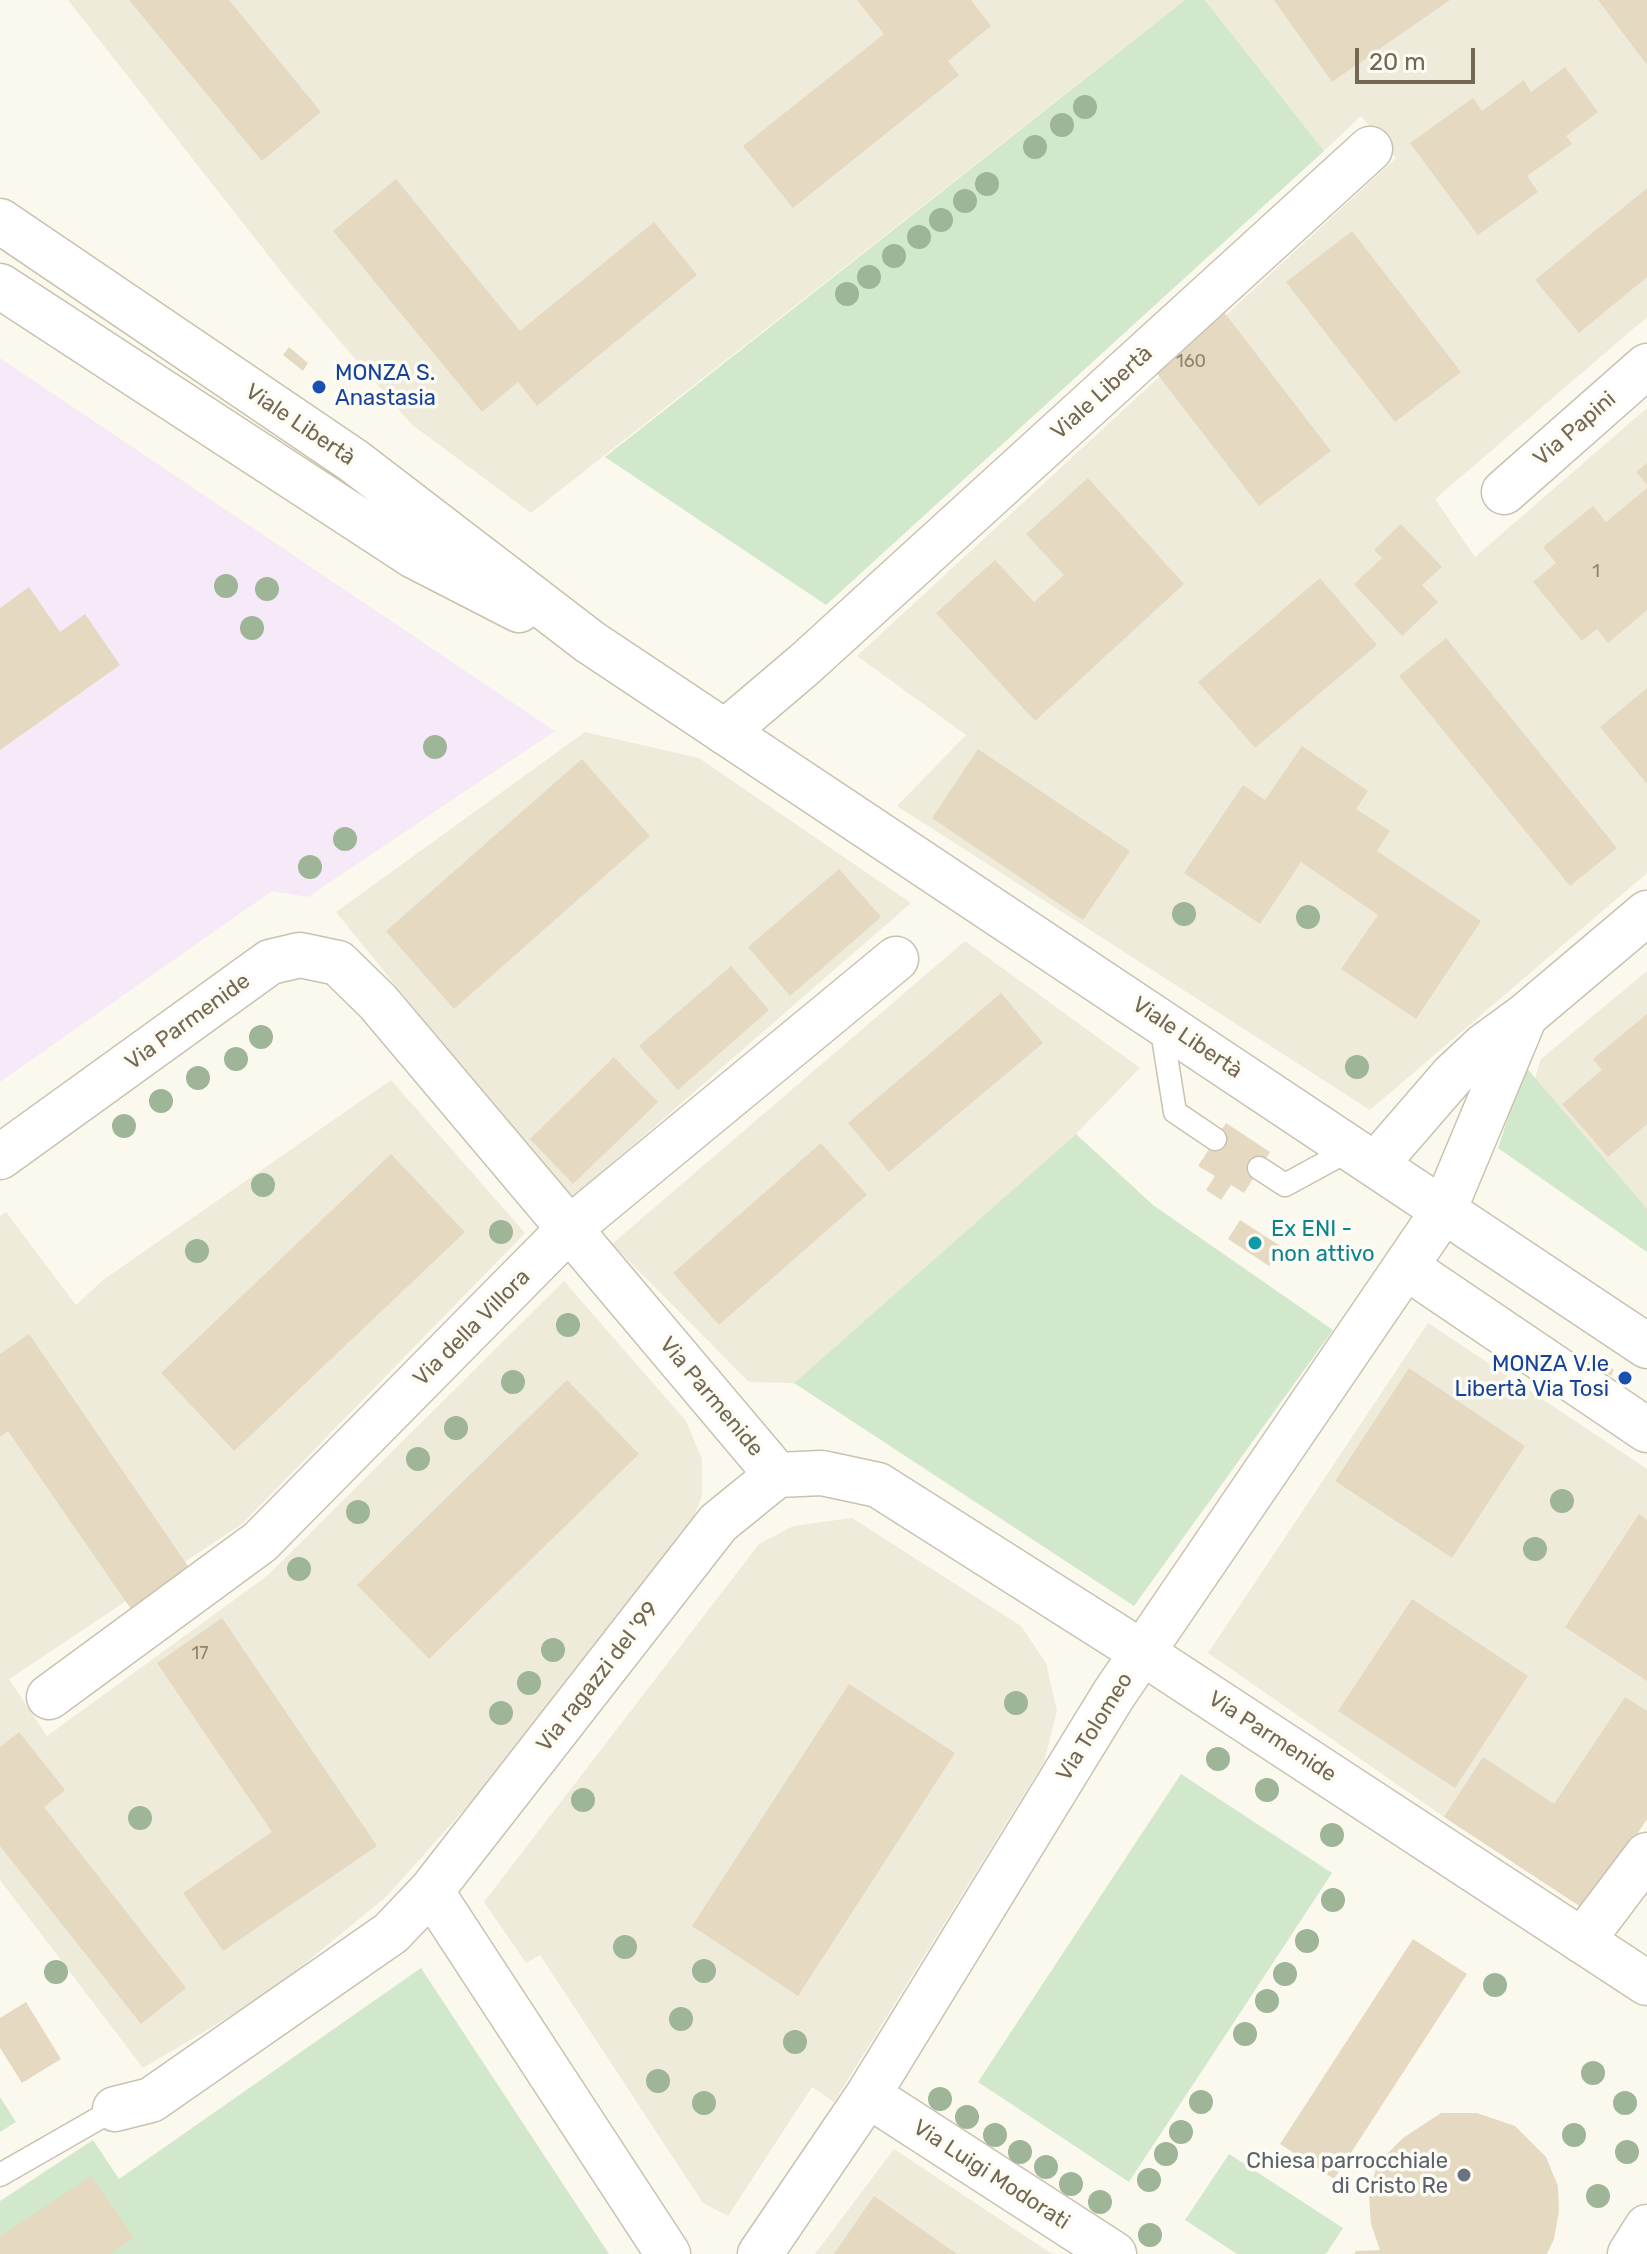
<!DOCTYPE html>
<meta charset="utf-8">
<style>
body{margin:0}
#map{position:relative;width:1647px;height:2254px;overflow:hidden;background:#fbf9ee;font-family:Rubik,sans-serif}
canvas{display:block}
.scale{position:absolute;left:1355px;top:48px;width:120px;height:36px;box-sizing:border-box;border:4px solid #746753;border-top:0;padding-left:10px;font-size:24px;line-height:28px;white-space:nowrap;color:#746753;-webkit-text-stroke:6px #fdfcf4;paint-order:stroke}
</style>
<div id="map">
<canvas width="1647" height="2254"></canvas>
<div class="scale">20 m</div>
</div>
<script>
const g = document.querySelector('canvas').getContext('2d');
g.lineJoin = 'round';
function fillPath(path, color) {
  g.fillStyle = color;
  g.fill(path, 'evenodd');
}
function trace(path, color, width, dash) {
  g.strokeStyle = color;
  g.lineWidth = width;
  g.lineCap = dash ? 'butt' : 'round';
  g.setLineDash(dash || []);
  g.stroke(path);
}
function label(font, color, halo, rows, align = 'center') {
  g.font = font + ' Rubik,sans-serif';
  g.lineWidth = 7;
  g.setLineDash([]);
  g.textBaseline = 'middle';
  g.strokeStyle = halo;
  g.fillStyle = color;
  for (const [text, x, y, turn = 0] of rows) {
    g.save();
    g.translate(x, y);
    g.rotate((+turn || 0) * Math.PI / 180);
    g.textAlign = isNaN(turn) ? turn : align;
    if (halo) g.strokeText(text, 0, 0);
    g.fillText(text, 0, 0);
    g.restore();
  }
}
fillPath(new Path2D(`
 M68,0H1185L531,513L411,424L290,283Z
 M1205,0H1647V317L1435,499L1475,557L1647,408V873L1370,1110L897,806L966,735L857,656L1396,158L1361,116L1324,151Z
 M585,732L699,758L911,903L570,1200L336,912Z
 M965,941L1140,1068L1076,1134L794,1383L749,1382L612,1244Z
 M1647,971V1240L1512,1153L1541,1059Z
 M391,1080L525,1233L242,1524L9,1679L47,1736L267,1576L564,1281L686,1421L702,1459V1496L692,1522L488,1783L386,1897L269,1993L143,2068L0,1880V1216L6,1212L76,1305L103,1280Z
 M1428,1323L1647,1469V1819L1587,1911L1444,1817L1208,1653Z
 M852,1518L1021,1626L1046,1663L1057,1711L1044,1762L834,2102L812,2087L728,2216L703,2203L540,1955L526,1963L484,1902L759,1544L793,1526Z
 M894,2149L1052,2254H815Z`), '#efebda');
fillPath(new Path2D(`
 M0,358L555,731L308,897L272,891L0,1082Z`), '#f6eaf8');
fillPath(new Path2D(`
 M1185,0H1205L1324,151L826,605L605,457Z
 M1525,1066L1647,1209V1252L1498,1148Z
 M1076,1134L1153,1205L1333,1330L1134,1606L794,1383Z
 M1181,1774L1332,1873L1129,2182L978,2082Z
 M421,1968L609,2254H0V2201L93,2140L119,2179Z
 M0,2097L16,2122L0,2132Z
 M1229,2154L1343,2228L1326,2254H1237L1185,2220Z`), '#d1e8cd');
fillPath(new Path2D(`
 M129,0H229L321,112L262,161Z
 M857,0H971L991,26L948,61L959,75L793,208L743,146L884,34Z
 M1274,0H1450L1332,82Z
 M1598,0H1647V65Z
 M1565,67L1598,112L1566,136L1572,144L1527,176L1538,192L1478,235L1410,143L1473,98L1482,111L1524,80L1531,92Z
 M396,179L520,331L654,222L697,275L537,406L518,382L482,412L333,231Z
 M1647,188V277L1579,333L1535,280Z
 M1352,231L1461,372L1395,422L1286,282Z
 M1220,307L1331,451L1259,506L1148,362Z
 M289,347L308,363L303,371L283,355Z
 M1647,463V485L1636,472Z
 M1088,478L1184,584L1035,721L936,613L995,560L1034,602L1064,575L1026,534Z
 M1647,488V610L1608,643L1597,629L1582,641L1533,582L1556,563L1543,547L1593,506L1606,522Z
 M1401,524L1442,567L1422,585L1438,602L1402,636L1354,584L1382,558L1374,550Z
 M1320,578L1377,645L1255,748L1198,682Z
 M29,587L60,632L85,614L120,665L0,750V608Z
 M1446,638L1617,848L1570,886L1399,676Z
 M1647,688V784L1600,727Z
 M1302,746L1368,791L1356,809L1390,831L1377,851L1481,921L1416,1019L1341,969L1378,915L1301,862L1260,924L1184,873L1243,785L1265,800Z
 M978,749L1130,851L1083,920L932,818Z
 M582,759L650,836L454,1009L386,931Z
 M839,869L881,917L790,996L748,947Z
 M731,966L769,1010L678,1090L639,1046Z
 M1001,993L1043,1043L889,1172L848,1123Z
 M1647,1014V1124L1608,1157L1562,1104L1602,1070L1593,1059Z
 M614,1057L658,1102L573,1184L530,1139Z
 M1226,1123L1270,1152L1244,1193L1231,1185L1221,1200L1206,1190L1215,1176L1198,1166Z
 M821,1143L867,1195L719,1325L673,1273Z
 M391,1154L465,1232L234,1451L161,1373Z
 M1240,1220L1282,1247L1269,1266L1228,1239Z
 M29,1334L190,1569L131,1609L8,1431L0,1437V1354Z
 M1601,1360L1614,1370L1611,1376L1597,1367Z
 M1409,1368L1525,1446L1452,1558L1335,1481Z
 M567,1380L639,1454L429,1659L357,1585Z
 M1639,1514L1647,1520V1681L1565,1627Z
 M1412,1599L1528,1676L1455,1788L1338,1711Z
 M222,1618L377,1846L223,1951L183,1893L272,1832L157,1663Z
 M849,1684L955,1753L798,1996L692,1926Z
 M1625,1697L1647,1711V1819L1587,1911L1444,1817L1483,1757L1554,1804Z
 M19,1732L65,1790L44,1807L186,1988L141,2024L0,1846V1747Z
 M1413,1939L1467,1974L1334,2179L1280,2144Z
 M26,2002L61,2059L22,2083L0,2048V2018Z
 M1441,2113H1477L1515,2126L1546,2157L1558,2186L1559,2211L1554,2239L1547,2254H1354L1356,2251L1380,2250L1371,2224L1369,2197L1377,2164L1403,2138Z
 M92,2176L134,2238L110,2254H0V2236Z
 M874,2196L957,2254H834Z`), '#e6d9c2');
const service = new Path2D(`
 M1161,1025L1175,1112L1215,1139
 M1259,1168L1285,1185L1353,1148
 M0,2175L115,2109`);
const minor = new Path2D(`
 M1504,492L1647,366
 M725,732L805,664L1370,149
 M0,1157L270,962L300,955L338,963L378,1002L777,1475
 M1376,1164L1453,1075L1484,1046L1525,1016L1647,913
 M1406,1267L1647,1430
 M777,1475L822,1473L878,1485L1143,1653L1647,1983
 M49,1697L260,1542L569,1229L896,959
 M431,1891L668,2254
 M1582,1941L1647,1855
 M868,2095L1114,2254
 M115,2109L151,2100L391,1933L431,1891L718,1523L777,1475
 M760,2254L868,2095L1114,1694L1444,1210L1525,1016
 M1630,2254L1647,2227`);
const secondary = new Path2D(`
 M0,221L354,461L590,642L1647,1346
 M0,286L414,556L519,610`);
trace(service, '#cac2b1', 25);
trace(minor, '#cac2b1', 47);
trace(secondary, '#cac1ad', 47);
trace(service, '#fff', 22);
trace(minor, '#fff', 44);
trace(secondary, '#fff', 44);
g.fillStyle = '#9eb597';
for (const [x, y] of [
 [1085,107],
 [1062,125],
 [1035,147],
 [987,184],
 [965,201],
 [941,220],
 [919,237],
 [894,256],
 [869,277],
 [847,294],
 [226,586],
 [267,589],
 [252,628],
 [435,747],
 [345,839],
 [310,867],
 [1184,914],
 [1308,917],
 [261,1037],
 [236,1059],
 [1357,1067],
 [198,1078],
 [161,1101],
 [124,1126],
 [263,1185],
 [501,1232],
 [197,1251],
 [568,1325],
 [513,1382],
 [456,1428],
 [418,1459],
 [1562,1501],
 [358,1512],
 [1535,1549],
 [299,1569],
 [553,1650],
 [529,1683],
 [1016,1703],
 [501,1713],
 [1218,1759],
 [1267,1790],
 [583,1800],
 [140,1818],
 [1332,1835],
 [1333,1900],
 [1307,1941],
 [625,1947],
 [704,1971],
 [56,1972],
 [1285,1974],
 [1495,1985],
 [1267,2001],
 [681,2019],
 [1245,2034],
 [795,2042],
 [1593,2073],
 [658,2081],
 [940,2099],
 [1201,2102],
 [704,2103],
 [1625,2103],
 [967,2117],
 [1181,2132],
 [995,2135],
 [1574,2135],
 [1020,2152],
 [1627,2152],
 [1166,2154],
 [1046,2167],
 [1149,2180],
 [1071,2184],
 [1598,2196],
 [1100,2202],
 [1150,2235]
]) {
  g.beginPath();
  g.arc(x, y, 12, 0, 2 * Math.PI);
  g.fill();
}
for (const [x, y, r, color] of [
 [319,387,8,"#1a4fb4"],
 [1255,1243,8,"#0f9aa8"],
 [1625,1378,8,"#1a4fb4"],
 [1464,2175,8,"#6b7280"]
]) {
  const dot = new Path2D();
  dot.arc(x, y, r, 0, 2 * Math.PI);
  g.fillStyle = color;
  g.fill(dot);
  trace(dot, '#fdfcf4', 3);
}
label('18px', '#90846f', null, [
 ["160",1191,362],
 ["1",1596,572],
 ["17",200,1654]
]);
label('22px', '#164399', '#fdfcf4', [
 ["MONZA S.",335,374],
 ["Anastasia",335,399],
 ["MONZA V.le",1609,1365,"right"],
 ["Libertà Via Tosi",1609,1390,"right"]
], 'left');
label('22px', '#746753', '#fdfcf4', [
 ["Viale Libertà",1102,393,-42],
 ["Viale Libertà",300,425,34],
 ["Via Papini",1575,429,-41],
 ["Via Parmenide",188,1022,-36],
 ["Viale Libertà",1187,1038,34],
 ["Via della Villora",472,1328,-45],
 ["Via Parmenide",711,1397,50],
 ["Via ragazzi del '99",598,1677,-52],
 ["Via Tolomeo",1095,1727,-58],
 ["Via Parmenide",1272,1737,33],
 ["Via Luigi Modorati",991,2175,33]
]);
label('22px', '#0d838f', '#fdfcf4', [
 ["Ex ENI -",1271,1230],
 ["non attivo",1271,1255]
], 'left');
label('22px', '#5b616d', '#fdfcf4', [
 ["Chiesa parrocchiale",1448,2162],
 ["di Cristo Re",1448,2187]
], 'right');
</script>
